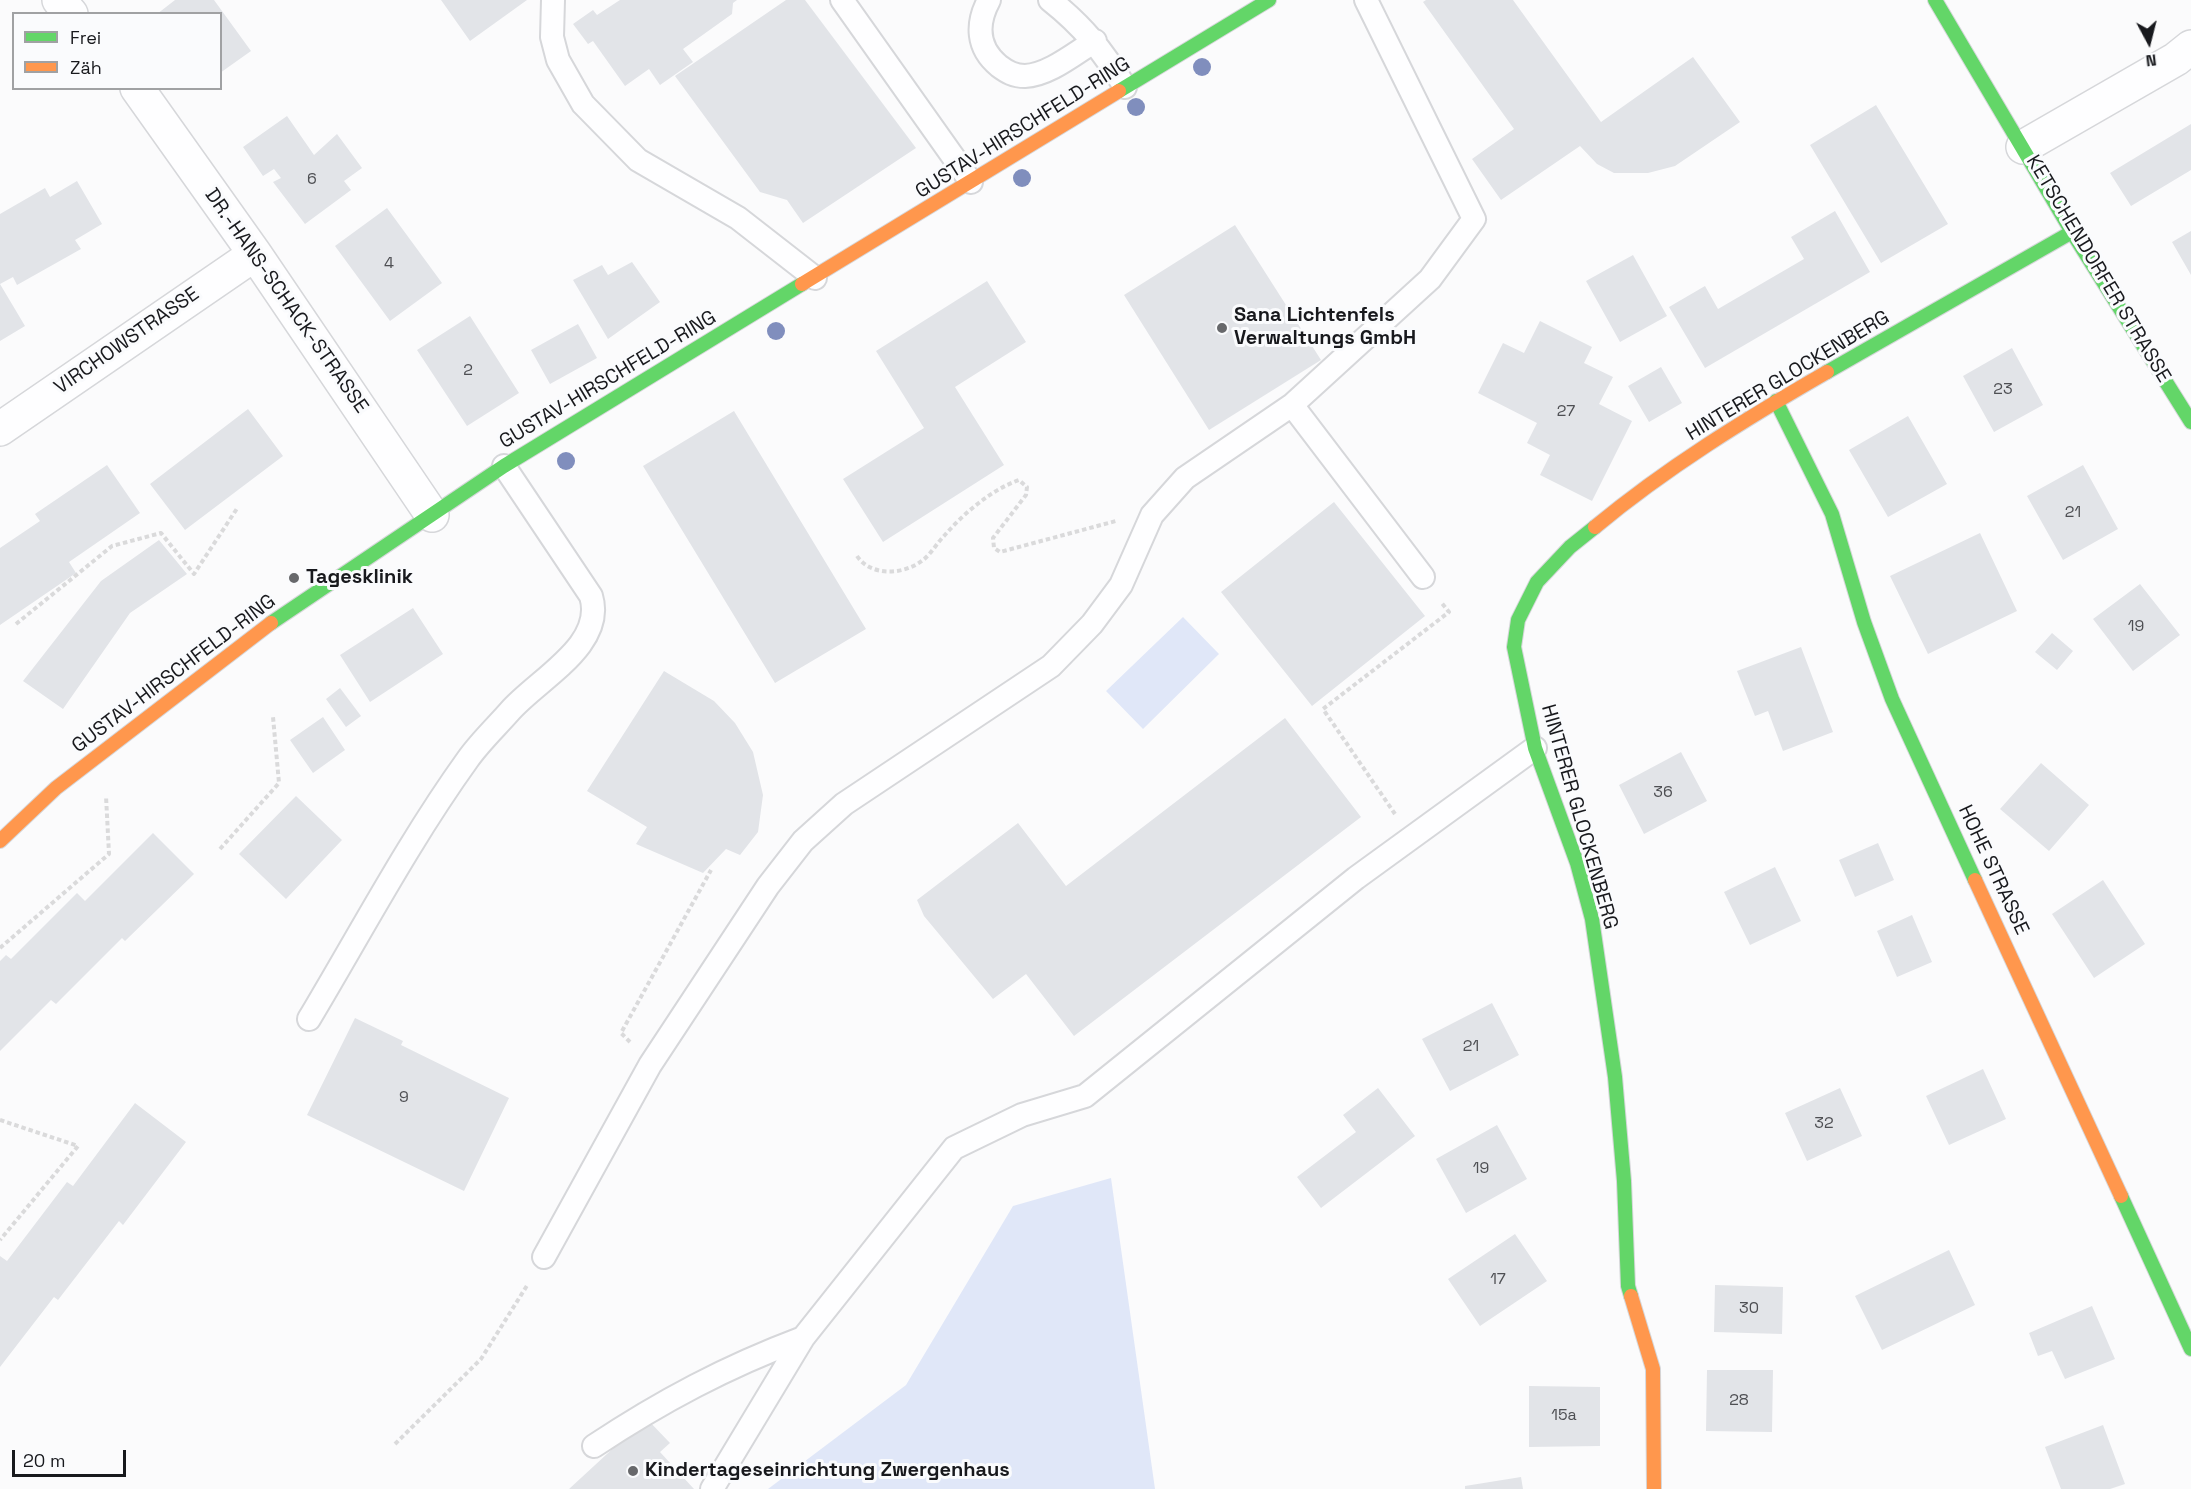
<!DOCTYPE html>
<meta charset="utf-8">
<style>
body{margin:0}
#map{position:relative;width:2191px;height:1489px;overflow:hidden;background:#fbfbfc;font-family:"Space Grotesk",sans-serif}
canvas{display:block}
.legend{position:absolute;left:12px;top:12px;width:210px;height:78px;box-sizing:border-box;background:#fafbfd;border:2px solid #a0a1a3;margin:0;padding:8px 10px;list-style:none;font-size:18px;color:#18191d}
.legend li{display:flex;align-items:center;gap:12px;height:30px}
.legend b{width:30px;border:2px solid #a0a1a3}
.north{position:absolute;left:2119px;top:12px;width:60px;height:60px;-webkit-text-stroke:4px #fafbfd;paint-order:stroke;rotate:173deg;font-size:16px;font-weight:700;line-height:24px;text-align:center;color:#18191d}
.north::after{content:'';display:block;margin:auto;width:21px;height:27px;background:#18191d;clip-path:polygon(50% 0,100% 100%,50% 72%,0 100%)}
.scale{position:absolute;left:12px;top:1450px;width:114px;height:27px;box-sizing:border-box;border:3px solid #18191d;border-top:0;padding-left:8px;font-size:18px;line-height:21px;white-space:nowrap;color:#18191d;-webkit-text-stroke:4px #fafbfd;paint-order:stroke}
</style>
<div id="map">
<canvas width="2191" height="1489"></canvas>
<ul class="legend">
<li><b style="height:8px;background:#63d668"></b>Frei</li>
<li><b style="height:8px;background:#ff974d"></b>Zäh</li>
</ul>
<div class="north">N</div>
<div class="scale">20 m</div>
</div>
<script>
const g = document.querySelector('canvas').getContext('2d');
g.lineJoin = 'round';
function fillPath(path, color) {
  g.fillStyle = color;
  g.fill(path, 'evenodd');
}
function trace(path, color, width, dash) {
  g.strokeStyle = color;
  g.lineWidth = width;
  g.lineCap = dash ? 'butt' : 'round';
  g.setLineDash(dash || []);
  g.stroke(path);
}
function label(font, color, halo, rows, align = 'center') {
  g.font = font + ' "Space Grotesk",sans-serif';
  g.lineWidth = 6;
  g.setLineDash([]);
  g.textBaseline = 'middle';
  g.strokeStyle = halo;
  g.fillStyle = color;
  for (const [text, x, y, turn = 0] of rows) {
    g.save();
    g.translate(x, y);
    g.rotate((+turn || 0) * Math.PI / 180);
    g.textAlign = isNaN(turn) ? turn : align;
    if (halo) g.strokeText(text, 0, 0);
    g.fillText(text, 0, 0);
    g.restore();
  }
}
fillPath(new Path2D(`
 M1183,617L1219,654L1143,729L1106,691Z
 M1111,1178L1155,1489H768L906,1385L1013,1206Z`), '#e0e7f8');
fillPath(new Path2D(`
 M175,0H214L251,51L220,73V14H157Z
 M441,0H527L470,41Z
 M620,0H737L733,3L732,14L683,49L693,62L660,85L649,69L625,86L593,41L588,44L573,24L593,10L597,15Z
 M786,0H805L916,148L803,223L787,200L760,192L675,76Z
 M1426,0H1513L1601,122L1693,57L1740,122L1675,166L1648,173H1614L1597,164L1580,146L1501,200L1472,159L1514,129L1423,2Z
 M1876,105L1948,224L1881,263L1810,145Z
 M287,116L314,155L337,134L362,168L344,181L351,190L305,224L273,182L281,178L274,169L263,176L243,147Z
 M2191,124V170L2131,206L2110,173Z
 M77,181L102,224L75,240L81,249L17,285L13,277L0,284L25,326L0,341V214L45,188L50,197Z
 M387,208L442,283L390,321L335,246Z
 M1835,211L1870,272L1705,368L1669,307L1705,286L1718,309L1804,259L1791,237Z
 M1235,225L1321,360L1209,430L1124,295Z
 M2191,231V275L2172,242Z
 M1633,255L1667,316L1620,342L1586,281Z
 M632,262L660,302L608,339L573,280L602,265L608,275Z
 M987,281L1026,342L955,387L1004,465L883,542L843,479L924,428L876,351Z
 M470,316L519,393L467,426L417,350Z
 M1540,321L1592,347L1584,363L1613,377L1599,404L1632,421L1592,501L1540,475L1550,455L1527,443L1537,423L1478,393L1503,343L1524,353Z
 M578,324L597,358L550,384L531,350Z
 M2012,348L2043,405L1994,432L1963,376Z
 M1661,367L1682,403L1649,422L1628,386Z
 M248,409L283,456L185,530L150,484Z
 M734,411L866,629L775,683L643,466Z
 M1908,416L1947,484L1888,517L1849,450Z
 M107,465L140,513L69,562L76,573L0,625V548L40,521L35,514Z
 M2083,465L2118,529L2063,560L2027,496Z
 M1334,502L1425,616L1312,706L1221,592Z
 M1980,533L2017,611L1928,654L1890,576Z
 M159,540L187,574L130,613L63,709L23,681L101,581Z
 M2140,584L2180,635L2133,671L2093,619Z
 M413,608L443,654L370,702L340,655Z
 M2052,633L2073,651L2057,670L2035,652Z
 M1801,647L1833,732L1783,751L1768,711L1755,716L1737,671Z
 M664,671L714,701L735,723L753,752L763,795L758,832L740,855L726,849L703,873L636,844L647,827L587,791Z
 M340,688L361,716L346,727L326,699Z
 M323,717L345,750L313,773L290,740Z
 M1285,718L1361,817L1074,1036L1026,974L993,999L924,916L917,900L1018,823L1066,886Z
 M1681,752L1707,801L1644,834L1619,785Z
 M2041,763L2089,805L2049,851L2000,809Z
 M296,796L342,840L286,899L239,854Z
 M153,833L194,874L125,941L122,938L56,1004L51,1000L0,1051V961L6,955L11,959L77,893L85,901Z
 M1878,843L1894,880L1855,897L1839,860Z
 M1775,867L1801,921L1750,945L1724,892Z
 M2103,880L2145,944L2094,978L2052,914Z
 M1912,915L1932,962L1897,977L1877,931Z
 M1492,1003L1519,1055L1450,1091L1422,1039Z
 M355,1018L403,1041L401,1045L509,1098L464,1191L307,1115Z
 M1983,1069L2006,1119L1949,1145L1926,1096Z
 M1378,1088L1415,1136L1321,1208L1297,1177L1356,1132L1343,1115Z
 M1840,1088L1862,1136L1807,1161L1785,1113Z
 M135,1103L186,1142L123,1225L119,1221L58,1300L54,1297L0,1367V1256L7,1261L67,1182L73,1186Z
 M1497,1125L1527,1179L1466,1213L1436,1159Z
 M1515,1234L1547,1281L1480,1326L1448,1279Z
 M1949,1250L1975,1305L1882,1350L1855,1296Z
 M1715,1285L1783,1287L1782,1334L1714,1332Z
 M2092,1306L2115,1359L2065,1379L2052,1351L2038,1356L2029,1333Z
 M1707,1370H1773L1772,1432L1706,1431Z
 M1529,1386L1600,1387V1446L1529,1447Z
 M646,1418L670,1443L660,1452L694,1489H569Z
 M2103,1425L2125,1484L2110,1489H2061L2045,1447Z
 M1521,1477L1523,1489H1465V1486Z`), '#e2e4e8');
const lane = new Path2D(`
 M553,0L552,37L558,60L583,104L638,160L738,218L815,278
 M842,0L971,182
 M989,0C976,24 977,48 999,66C1007,72 1014,76 1025,76C1049,75 1075,53 1095,41
 M1050,0C1084,27 1102,50 1125,87
 M1366,0L1474,219L1430,279L1292,405L1423,577
 M309,1019C361,932 409,841 468,759C480,742 496,727 510,711C538,679 606,645 591,596L504,466
 M544,1257L650,1065L768,886L803,841L844,804L1051,666L1092,624L1121,585L1152,515L1185,478L1292,405
 M594,1446C662,1401 726,1367 803,1338
 M712,1489L803,1338L954,1148L1022,1115L1085,1096L1356,878L1535,748`);
const street = new Path2D(`
 M59,0L71,14
 M137,88L255,254L432,515
 M2023,147L2176,59L2191,47
 M0,429L255,254`);
const fast = new Path2D(`
 M1935,0L2072,232L2191,422
 M1119,91L1269,0
 M1827,372L2072,232
 M1776,401L1832,514L1864,622L1892,699L1975,880
 M1595,527L1570,547L1537,582L1518,620L1514,647L1535,748L1577,863L1592,919L1615,1077L1624,1181L1628,1286L1631,1296
 M271,623L504,466L802,284
 M2121,1196L2191,1349`);
const slow = new Path2D(`
 M802,284L1119,91
 M1595,527C1666,468 1747,418 1827,372
 M0,841L56,788L271,623
 M1975,880L2121,1196
 M1631,1296L1653,1369L1654,1489`);
trace(lane, '#d6d7da', 26);
trace(street, '#d6d7da', 36);
trace(fast, '#d6d7da', 16);
trace(slow, '#d6d7da', 16);
trace(new Path2D(`
 M857,556C871,577 904,575 923,560C931,554 937,543 944,536C964,513 991,490 1019,480L1027,487L1026,495L993,538L994,548L1000,552L1116,521
 M16,624L112,546L161,533L194,574L238,507
 M1395,814L1323,709L1449,612L1441,602
 M220,849L279,783L273,717
 M0,948L109,854L106,796
 M630,1042L621,1033L711,870
 M0,1120L78,1146L0,1240
 M395,1444L481,1359L528,1284`), '#dadadb', 4, [4.5, 3]);
trace(lane, '#fefeff', 22);
trace(street, '#fefeff', 33);
trace(fast, '#63d668', 14);
trace(slow, '#ff974d', 14);
g.fillStyle = '#808ebd';
for (const [x, y] of [
 [1202,67],
 [1136,107],
 [1022,178],
 [776,331],
 [566,461]
]) {
  g.beginPath();
  g.arc(x, y, 9, 0, 2 * Math.PI);
  g.fill();
}
for (const [x, y, r, color] of [
 [1222,328,6,"#67686b"],
 [294,578,6,"#67686b"],
 [633,1471,6,"#67686b"]
]) {
  const dot = new Path2D();
  dot.arc(x, y, r, 0, 2 * Math.PI);
  g.fillStyle = color;
  g.fill(dot);
  trace(dot, '#fafbfd', 2);
}
label('16px', '#4e4f53', null, [
 ["6",312,180],
 ["4",389,264],
 ["2",468,371],
 ["23",2003,390],
 ["27",1566,412],
 ["21",2073,513],
 ["19",2136,627],
 ["36",1663,793],
 ["21",1471,1047],
 ["9",404,1098],
 ["32",1824,1124],
 ["19",1481,1169],
 ["17",1498,1280],
 ["30",1749,1309],
 ["28",1739,1401],
 ["15a",1564,1416]
]);
label('20px', '#18191d', '#fafbfd', [
 ["GUSTAV-HIRSCHFELD-RING",1023,128,-32],
 ["KETSCHENDORFER STRASSE",2098,269,59],
 ["DR.-HANS-SCHACK-STRASSE",286,301,55],
 ["VIRCHOWSTRASSE",127,341,-35],
 ["HINTERER GLOCKENBERG",1788,376,-31],
 ["GUSTAV-HIRSCHFELD-RING",608,380,-31],
 ["GUSTAV-HIRSCHFELD-RING",174,674,-37],
 ["HINTERER GLOCKENBERG",1579,817,74],
 ["HOHE STRASSE",1993,870,65]
]);
label('bold 20px', '#18191d', '#fafbfd', [
 ["Sana Lichtenfels",1234,316],
 ["Verwaltungs GmbH",1234,339],
 ["Tagesklinik",306,578],
 ["Kindertageseinrichtung Zwergenhaus",645,1471]
], 'left');
</script>
